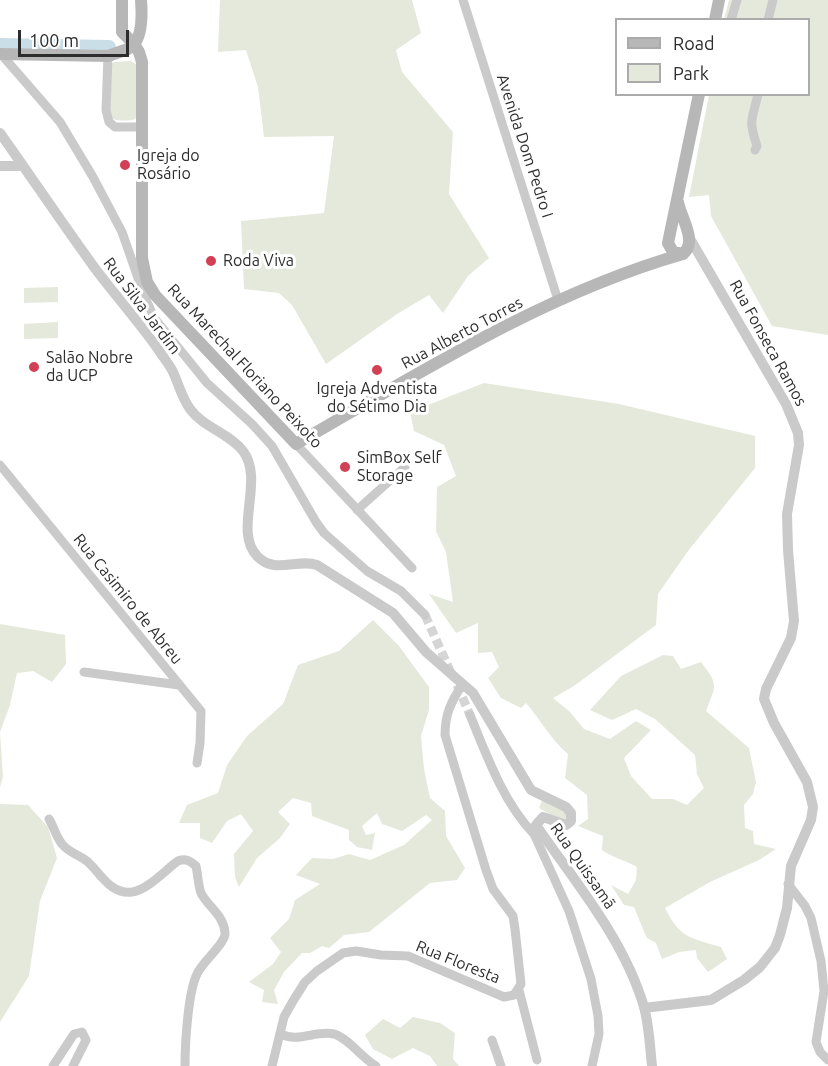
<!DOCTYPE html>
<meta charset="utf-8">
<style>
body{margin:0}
#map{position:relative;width:828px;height:1066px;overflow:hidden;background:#fff;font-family:Ubuntu,sans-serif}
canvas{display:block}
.legend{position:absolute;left:615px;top:18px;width:195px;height:78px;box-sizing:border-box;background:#fff;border:2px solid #ababab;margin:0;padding:8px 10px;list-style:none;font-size:18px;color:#2d2d2d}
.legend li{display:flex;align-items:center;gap:12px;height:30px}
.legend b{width:30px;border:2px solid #ababab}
.scale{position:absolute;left:18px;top:30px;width:111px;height:27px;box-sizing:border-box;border:3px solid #2d2d2d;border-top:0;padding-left:8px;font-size:18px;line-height:21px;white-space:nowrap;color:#2d2d2d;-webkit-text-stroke:4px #fff;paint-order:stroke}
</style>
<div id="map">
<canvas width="828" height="1066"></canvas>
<ul class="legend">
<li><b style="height:8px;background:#b7b7b7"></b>Road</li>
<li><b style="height:16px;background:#e4e9db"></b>Park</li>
</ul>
<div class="scale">100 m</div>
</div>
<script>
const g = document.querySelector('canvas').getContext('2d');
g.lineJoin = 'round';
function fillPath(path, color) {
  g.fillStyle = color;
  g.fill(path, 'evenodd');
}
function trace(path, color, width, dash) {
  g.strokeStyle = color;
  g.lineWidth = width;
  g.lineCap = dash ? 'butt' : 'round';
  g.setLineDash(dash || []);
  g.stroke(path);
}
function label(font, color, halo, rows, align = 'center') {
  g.font = font + ' Ubuntu,sans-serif';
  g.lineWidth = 6;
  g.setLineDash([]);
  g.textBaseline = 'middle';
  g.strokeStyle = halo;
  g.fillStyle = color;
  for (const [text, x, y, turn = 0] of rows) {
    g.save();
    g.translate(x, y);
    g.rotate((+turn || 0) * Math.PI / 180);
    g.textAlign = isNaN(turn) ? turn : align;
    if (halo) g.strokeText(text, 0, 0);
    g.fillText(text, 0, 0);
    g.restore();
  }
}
fillPath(new Path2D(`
 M220,0H412L421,33L396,50L402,72L453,132L449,194L489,258L468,276L443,313L429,295L397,314L326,364L292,305L279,293L244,289L241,221L324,213L334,136L264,137L258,87L246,50L218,52Z
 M729,0H828V335L772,326L711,216L709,195L689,197L709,95L808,94V20L724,19Z
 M131,61L137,65L138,114L135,119C128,121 120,121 113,119L110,115V65L114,62Z
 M58,287V302L24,303V288Z
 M58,322V338L24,339V324Z
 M484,383L619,404L755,436V468L688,551L658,594L656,625L574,686L553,698L570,712L584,729L610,739L636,721L651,730L624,758L631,776L652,799H673L687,805L704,788L697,774L695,755L655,719L636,709L612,720L590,710L621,676L663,655L673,656L681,669L701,662C719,685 716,685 706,711L749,748L756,782L753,794L744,805L745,828L753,831L754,844L776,849L759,860L710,882L665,908C680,938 690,938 721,947L727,959L708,972L697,958L696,950L679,952L662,959L656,943L647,938L645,934L634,907L624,905L611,885L628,894L636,880L637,867C625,860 613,858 602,850L603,836L578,826L588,819L587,795L565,778L568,754C551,740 541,720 526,703L521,708L501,698L488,678L499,667L492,652L478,653V623L456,633L429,594L453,602L446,552L436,531L437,487L456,476L444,445L414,431L410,412Z
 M373,620L399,646L429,687V710L421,736L424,769L430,798L445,811L446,836L465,868L457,880L430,883L369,932L344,935L329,948L322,946L310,953H302L284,972L274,990L278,1004L262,1002L264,990L249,982L273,964L281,952L270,938L289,919L295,900L320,884L296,875L312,858L333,859L349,854L370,860L404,845L432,820L426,815L402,831L382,824L377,813L362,826L366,835L375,833L372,850L357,847L349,840V830L312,816L311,803L293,798L278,812L290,824L280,838L257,858L239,887L235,877L234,854L253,831L241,814L227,821L212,843L200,838V823H179L187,805L218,793L227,765L247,736L283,704L298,665L339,651Z
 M0,624L65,635L66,664L52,682L33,671L17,673L10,705L0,732L3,777L0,787Z
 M542,800L566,811L567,815L565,820H560L539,808Z
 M0,804L28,805L48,827L57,858L40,901L29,976L0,1022Z
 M413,1017L440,1023L455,1033L453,1059L459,1066H437L430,1056L413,1048L392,1059L373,1049L365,1035L383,1019L400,1028Z`), '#e4e9db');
trace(new Path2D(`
 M0,45L109,47`), '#c9dee7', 14);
trace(new Path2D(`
 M425,615L451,673
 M457,685L470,715`), '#d5d5d5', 9, [9, 4.5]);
trace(new Path2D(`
 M463,0L558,300
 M731,20L737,0
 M768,20L773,0
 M1,54L60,122L93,177L122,232L145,298L155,319L207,383L252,424L272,446L316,522L324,533L367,571L401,591L425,615
 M108,56L106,110L109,122L115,127H143
 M755,150L757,146C748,119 752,121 758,94
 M296,444L412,568
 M0,465L201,711L200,743L197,763
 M357,510L405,467
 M84,672L179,685
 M470,715C486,754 504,804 534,834
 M49,819C54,827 56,837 62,844C69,853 80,855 88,862C101,874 111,895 132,892C149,889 165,870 178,861C186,858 190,861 196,866C198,875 198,885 201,893C208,907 224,915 225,933C226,943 202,962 197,974C188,992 185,1044 185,1066
 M536,825L534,834L569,911L591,979L598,1016L599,1034L592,1066
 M788,884L805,906L811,918L821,961L824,991L816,1042L820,1052L828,1060
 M519,990L537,1060
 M281,1034C298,1043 316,1030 334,1034C348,1038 361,1057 376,1066
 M492,1040L501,1066
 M53,1066L74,1034L82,1032L86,1040L73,1066
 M272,1066L284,1017L293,1001L305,982L317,971L343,953L356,951L381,955L408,956L504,997L514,995L521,984L515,929L513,916L493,889L486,870L445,735C445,714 451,702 462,685`), '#cacaca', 9);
trace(new Path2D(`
 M0,133C32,178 62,223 94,267C115,295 138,321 158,349C163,357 169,364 173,372C179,385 182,398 190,409C204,428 229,433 243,451C265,480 233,531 257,556C275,575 297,558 317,565L393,613L426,652L473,693L531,790L566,807L571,813V821L566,825L543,817L536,825C575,882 624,939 644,1007C649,1025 650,1047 652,1066
 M0,166H23
 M644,1008L711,1000L744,980L760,967L775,948L780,935L787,908L791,866L811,820L813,807L807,782L774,723L764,699L766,689L791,638L794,621L788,550L787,514L799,445L798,433L786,404L689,237`), '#cacaca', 10);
trace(new Path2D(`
 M122,0V32L134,44C143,34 142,13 141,0
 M715,20L719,0
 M0,54L108,56L128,49L134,44L139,52L142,62V258L147,282L155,295L296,444C419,373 546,293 683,254
 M678,202C681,218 698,242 683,254
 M683,254L673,252L668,243L699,94`), '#b7b7b7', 12);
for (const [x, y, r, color] of [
 [125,165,6,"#d24055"],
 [211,261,6,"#d24055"],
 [34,367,6,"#d24055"],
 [377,370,6,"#d24055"],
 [345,467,6,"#d24055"]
]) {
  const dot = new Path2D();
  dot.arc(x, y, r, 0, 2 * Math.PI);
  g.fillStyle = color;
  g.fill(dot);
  trace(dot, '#fff', 2);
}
label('16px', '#2d2d2d', '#fff', [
 ["Avenida Dom Pedro I",525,146,72],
 ["Rua Silva Jardim",142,306,53],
 ["Rua Alberto Torres",462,333,-28],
 ["Rua Fonseca Ramos",768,343,61],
 ["Rua Marechal Floriano Peixoto",245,366,47],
 ["Rua Casimiro de Abreu",128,599,51],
 ["Rua Quissamã",583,866,55],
 ["Rua Floresta",458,962,22]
]);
label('16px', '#2d2d2d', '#fff', [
 ["Igreja do",137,156],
 ["Rosário",137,174],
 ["Roda Viva",223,261],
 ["Salão Nobre",46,358],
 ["da UCP",46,376],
 ["Igreja Adventista",377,389,"center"],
 ["do Sétimo Dia",377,407,"center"],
 ["SimBox Self",357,458],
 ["Storage",357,476]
], 'left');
</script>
